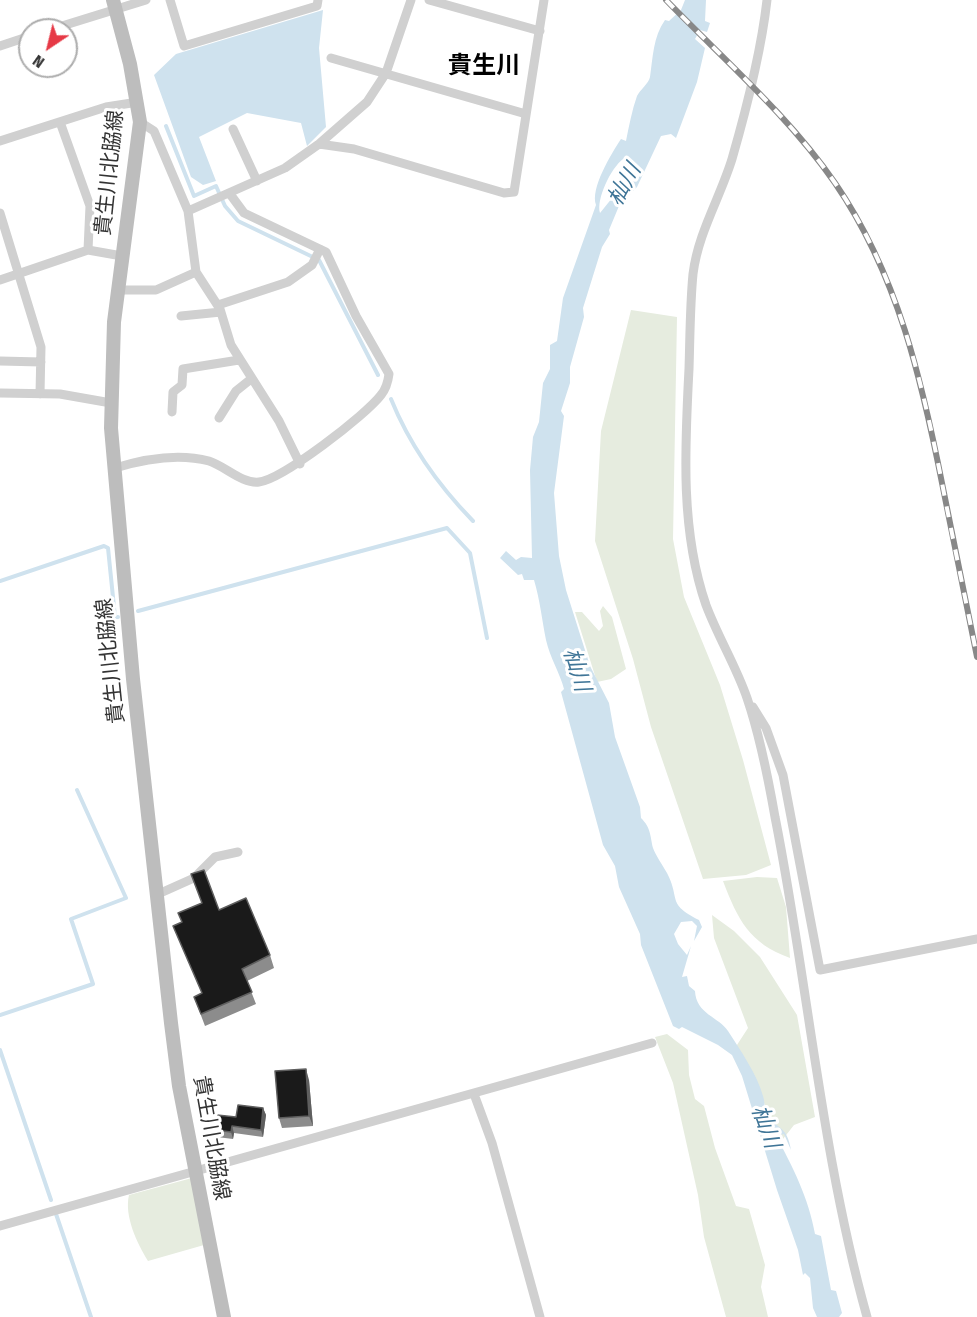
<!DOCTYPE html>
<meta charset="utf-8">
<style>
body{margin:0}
#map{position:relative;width:977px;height:1317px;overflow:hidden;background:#fff;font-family:"Fira Sans Condensed",sans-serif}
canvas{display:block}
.north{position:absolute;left:18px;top:18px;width:60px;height:60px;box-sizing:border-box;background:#fff;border:2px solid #adadad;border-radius:50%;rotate:215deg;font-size:16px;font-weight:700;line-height:24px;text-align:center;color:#333}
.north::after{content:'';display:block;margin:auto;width:21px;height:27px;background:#e63946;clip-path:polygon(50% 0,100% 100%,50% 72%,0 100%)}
</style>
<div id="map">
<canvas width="977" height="1317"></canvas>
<div class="north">N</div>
</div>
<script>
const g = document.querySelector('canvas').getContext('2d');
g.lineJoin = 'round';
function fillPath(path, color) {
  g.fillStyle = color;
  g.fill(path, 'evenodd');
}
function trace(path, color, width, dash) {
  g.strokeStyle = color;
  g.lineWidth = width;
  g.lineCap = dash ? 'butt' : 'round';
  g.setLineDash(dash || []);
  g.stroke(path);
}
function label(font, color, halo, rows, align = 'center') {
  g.font = font + ' "Fira Sans Condensed","Noto Sans JP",sans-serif';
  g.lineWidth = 6;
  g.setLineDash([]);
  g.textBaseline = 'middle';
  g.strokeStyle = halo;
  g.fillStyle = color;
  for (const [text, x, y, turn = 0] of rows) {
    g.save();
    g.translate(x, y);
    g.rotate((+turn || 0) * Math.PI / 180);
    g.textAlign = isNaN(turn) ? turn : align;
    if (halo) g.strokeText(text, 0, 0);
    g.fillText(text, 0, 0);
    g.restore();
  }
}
fillPath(new Path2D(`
 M631,310L677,317L673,539L684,597L720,685L743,760L771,865L746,875L703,879L651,727L633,659L595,541L601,431Z
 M603,606L612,617L626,669L611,679L597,682L575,612H582L599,631L603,626L600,611Z
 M757,877L777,878L786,907L790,958C749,943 738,920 723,881Z
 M712,915L734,931L760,957L797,1015L815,1117L794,1125L783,1139L735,1048L748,1028L714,938Z
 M667,1034L688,1050L689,1075L695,1099L704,1106L715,1148L736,1206L749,1209L765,1265L761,1287L768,1317H726L704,1237L698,1195L673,1083L655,1037Z
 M192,1178L204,1245L148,1261C137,1243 124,1216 129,1195Z`), '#e6ecdf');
fillPath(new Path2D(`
 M685,0H706L705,21L710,23L707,32L700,30L695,39L705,48L697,82L676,138L671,134L661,136L637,187L619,206L609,230L610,234L602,247L583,308L584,317L570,367V383L561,411L564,416L554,493L559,556L566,590L590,666L609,703L615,737L640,807L641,818C651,828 650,835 653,848C656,856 662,864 667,873C681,900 666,903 699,920L702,927L694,941L697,926L692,921L681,922L674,934L678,944L687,955L691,946L682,977L687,976L689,986L695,991C696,1014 719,1017 728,1031C740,1050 757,1074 763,1096C765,1102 764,1108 767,1114C776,1130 787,1124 791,1150L784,1134L776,1136C792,1165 809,1199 815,1234L821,1236L831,1290L836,1291L842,1313L839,1317H817L813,1308L810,1278L805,1273L803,1275L798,1250L777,1190L742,1076L732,1055L718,1045L682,1027L679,1029L673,1026L641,945L640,934L619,887L615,866L603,845L561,692L564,689C560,673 550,658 546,640C542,620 540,600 534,580H524L522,574L518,575L500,558L506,551L516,560L521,557L532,558L530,470L533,437L539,422L543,383L550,369V345L557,341L563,298L596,205C590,189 611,154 621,139L626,141C629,126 632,110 637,96C640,90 649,83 650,77C653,57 653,37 665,20L669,21L681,10ZM623,159L628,161V166L632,170L629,177L600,213C596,199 611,168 623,159Z
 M323,10L319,48L326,127L307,146L301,123L247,113L199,137L216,181L203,185L191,177L154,75L176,54Z`), '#cfe2ee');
trace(new Path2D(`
 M166,126L194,196L216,186L225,206L238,221L319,260L378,375
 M391,399C410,446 438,485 473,521
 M0,581L104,546L108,548L115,617H118
 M138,611L447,528L470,553L487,638
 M0,1015L93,984L71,919L126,898L77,790
 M0,1050L51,1200
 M56,1214L91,1317`), '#cfe2ee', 4);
trace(new Path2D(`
 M170,0L184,46L317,6L318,0
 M429,0L540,31
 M767,0C761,53 747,107 732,159C720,198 698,233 693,274C690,305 690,338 689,369C685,446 680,530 706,605C718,637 736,666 747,698C760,736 768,777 775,817C808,983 821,1153 867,1317
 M49,30L146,0
 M0,46L30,36
 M331,58L526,114
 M60,122L90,206L88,250
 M140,122L154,131L188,211L196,272L220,309L231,345L279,421L300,464
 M233,129L257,181
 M0,141L106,107L138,102
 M319,144L354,149L504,193L514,192L544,0
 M188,211L285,168L319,144L367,102L386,73L411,0
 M0,213L41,347L40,394
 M0,280L88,250L122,256
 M118,290H156L196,272
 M218,305L288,282L312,265L320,249
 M181,316L221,312
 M0,361L41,362
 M0,393L60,394L111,403
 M172,412L173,392L182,385L183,369L239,360
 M219,418L236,391L251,379
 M115,468C144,459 179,453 209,461C225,466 242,484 259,482C283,479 366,415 381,395C386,389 388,382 389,374L356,316L326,252L244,213L230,194
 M753,707L766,728L783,775L820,970L977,939
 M156,895L194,878L215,857L238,852
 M474,1094L492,1143L540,1317
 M0,1226L652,1043`), '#d0d0d0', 9);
trace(new Path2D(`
 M113,0L130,64L140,122L114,322L111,428L133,679L171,1023L179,1086L224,1317`), '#bdbdbd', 14);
const rail = new Path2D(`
 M666,0C723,59 788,115 835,183C898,275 922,381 943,488C954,545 966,601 977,657`);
trace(rail, '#888', 6);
trace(rail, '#fff', 4, [11]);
fillPath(new Path2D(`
 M219,910L270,955L274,968L247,981L256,1004L205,1026L194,997L202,993L173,926L182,922L178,913Z
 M309,1080L313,1126L282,1128L279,1118Z
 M263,1108L266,1115L263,1137L234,1133L233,1139L217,1137L215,1130L236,1117Z`), '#8c8c8c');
fillPath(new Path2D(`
 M306,1069L309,1080L313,1126L309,1116Z
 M263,1108L266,1115L263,1137L261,1130Z
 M232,1126L234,1133L233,1139L231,1132Z`), '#5f5f5f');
const building = new Path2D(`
 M204,870L219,910L246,898L270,955L242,969L252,992L201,1014L194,997L202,993L173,926L182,922L178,913L202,903L191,874Z
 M306,1069L309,1116L279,1118L275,1071Z
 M238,1105L263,1108L261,1130L232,1126L231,1132L215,1130L217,1115L236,1117Z`);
fillPath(building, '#1a1a1a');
trace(building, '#5f5f5f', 1.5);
label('21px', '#333', '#fff', [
 ["貴生川北脇線",110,173,-84],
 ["貴生川北脇線",111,661,-96],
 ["貴生川北脇線",211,1138,80]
]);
label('italic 22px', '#3f7597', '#fff', [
 ["杣川",625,185,-61],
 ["杣川",576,670,73],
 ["杣川",765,1127,70]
]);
label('bold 24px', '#000', '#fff', [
 ["貴生川",484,66]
]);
</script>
